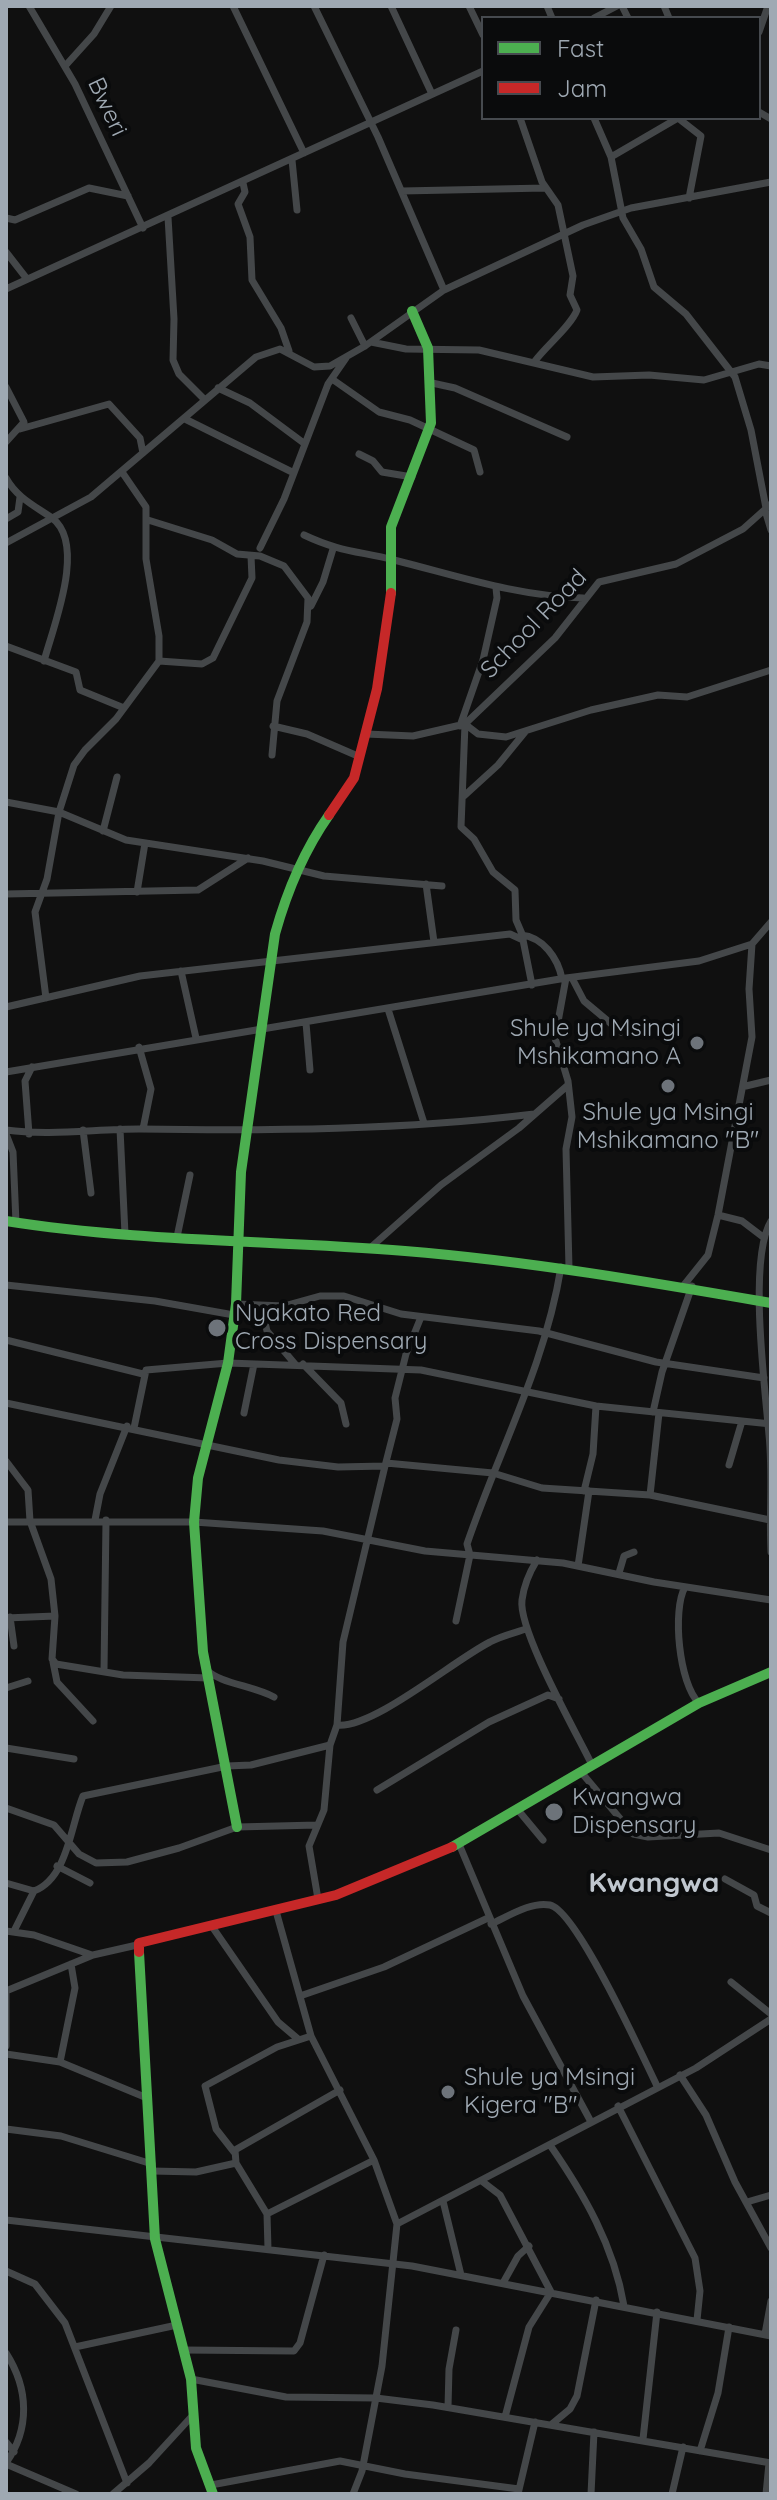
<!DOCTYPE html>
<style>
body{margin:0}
#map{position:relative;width:777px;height:2500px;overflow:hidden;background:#101010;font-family:Quicksand,sans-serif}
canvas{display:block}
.frame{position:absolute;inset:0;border:8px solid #9fa9b3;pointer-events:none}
.legend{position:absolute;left:481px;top:16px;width:280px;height:104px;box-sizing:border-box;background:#0a0b0c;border:2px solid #464a4f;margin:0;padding:10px 14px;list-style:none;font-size:24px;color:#9fa9b3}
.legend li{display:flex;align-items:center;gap:16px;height:40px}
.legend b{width:40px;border:2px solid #464a4f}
</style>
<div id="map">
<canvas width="777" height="2500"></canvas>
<div class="frame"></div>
<ul class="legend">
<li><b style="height:10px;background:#4caf50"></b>Fast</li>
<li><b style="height:10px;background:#c62828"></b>Jam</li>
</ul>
</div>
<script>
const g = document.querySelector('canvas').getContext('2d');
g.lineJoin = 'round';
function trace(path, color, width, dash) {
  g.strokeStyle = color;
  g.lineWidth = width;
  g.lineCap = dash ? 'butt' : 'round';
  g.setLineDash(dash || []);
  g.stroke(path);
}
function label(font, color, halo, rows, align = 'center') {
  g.font = font + ' Quicksand,sans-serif';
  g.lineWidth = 8;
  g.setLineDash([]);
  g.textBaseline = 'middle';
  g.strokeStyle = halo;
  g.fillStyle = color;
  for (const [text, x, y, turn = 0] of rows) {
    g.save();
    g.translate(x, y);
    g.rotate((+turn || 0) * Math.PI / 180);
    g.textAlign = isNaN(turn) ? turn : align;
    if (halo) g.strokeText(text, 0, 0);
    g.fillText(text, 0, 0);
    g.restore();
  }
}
trace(new Path2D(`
 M29,6L75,84L143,228
 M233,6L304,153
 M314,6L378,137L444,290
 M391,6L432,94
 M469,6L483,35
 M547,6L552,18
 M622,6L628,18
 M664,6L669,18
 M594,18L617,6
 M759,32L768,6
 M66,65L94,34L111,6
 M759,112L771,119
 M520,118L542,182L558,205L573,276L570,295L577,310C571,326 546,346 535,361
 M594,118L611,157L623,218L641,249L654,287L686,314L735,377L751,430L766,508
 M678,118L701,136L689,198
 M611,157L678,118
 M292,160L297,210
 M243,183L245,192L238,204L250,237L252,280L281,328L289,351
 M402,191L545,188
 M168,217L174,319L173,360L179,374L205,400
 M6,218L15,220L89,188L128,196
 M6,252L27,279
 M6,289L483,71
 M351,318L365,346
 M371,342L406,349L479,350L593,377L649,375L704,380L759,364L771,366
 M332,379L379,412L410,420L474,450L480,472
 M432,383L455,388L567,437
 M6,387L24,422L6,442
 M218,388L250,403L305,444
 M185,419L294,473
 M20,429L109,404L140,438L143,453
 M359,454L373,461L382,472L412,477
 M6,478C17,498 35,506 52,518C87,544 53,627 44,661
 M765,510L771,530
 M6,519L18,512L20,497
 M148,520L212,540L237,554L260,556L284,566L308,598L307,622L277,701L272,755
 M304,535C340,552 358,551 394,560C458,576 516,596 583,598
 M6,543L91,497L256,357L280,349L314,367L330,366L365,346L444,290L583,225L631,208L771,182
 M260,548L284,499L328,384L346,358
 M311,606L323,582L333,549
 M6,646L76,672L80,690L124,708
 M159,661L202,664L213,658L252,578L251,556
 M465,724L478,734L506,737L591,710L658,695L687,697L771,670
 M465,724L461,827L474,839L493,872L515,890L516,920L522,934
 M273,726L307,734L360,757
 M460,726L483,660L497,598L496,588
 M366,734L413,736L465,724L555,638L599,582L676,564L743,529L771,504
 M464,796L498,765L525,732
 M6,802L59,812L126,840L263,861L324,876L442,886
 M103,831L117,777
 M426,884L434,942
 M137,892L145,843
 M6,894L198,890L248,858
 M521,935C543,937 558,958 562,979
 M181,971L196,1038
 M566,978L555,1038L568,1081L572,1117L566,1149L569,1268
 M572,978L584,1001L621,1032
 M46,998L35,912L47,879L59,812L74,765L85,750L116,719L159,661V636L146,559V507L122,472
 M6,1007L140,976L510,934L523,940L532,985
 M388,1009L424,1123
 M306,1023L310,1070
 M139,1047L151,1089L143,1129
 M6,1072L566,978L699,961L752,944
 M746,1086L771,1080
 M120,1129L125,1234
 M6,1130C50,1136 95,1129 139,1129C270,1131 404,1130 534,1114
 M83,1130L91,1193
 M6,1134L13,1152L16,1223
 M29,1134L25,1081L32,1067
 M718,1215L742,1221L763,1237
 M771,1221C748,1259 765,1387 769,1435C773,1473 769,1513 771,1552
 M177,1237L190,1175
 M370,1248L441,1185L519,1128L567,1086
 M6,1285L155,1301L234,1315
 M684,1285L708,1255L718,1215L752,1037L749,989L752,944L771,922
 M236,1304L284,1306L320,1296H344L401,1314L539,1331L656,1362L764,1378
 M261,1306L267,1331L295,1364
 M6,1340L143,1374
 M303,1364L341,1403L346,1424
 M6,1403L279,1460L338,1467L385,1466L397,1419L395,1398L406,1354L421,1317
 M653,1412L662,1372L692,1286
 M244,1413L254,1364
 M134,1428L146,1370L228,1363L421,1370L596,1406L771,1424
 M6,1461L28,1490L30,1521L51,1579L55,1616L52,1659L56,1664L123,1675L208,1678
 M386,1463L493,1473L542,1488L650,1495L770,1520
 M729,1465L742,1421
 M584,1491L593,1454L596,1406
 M650,1495L659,1413
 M95,1520L100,1494L127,1426
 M6,1522H194L323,1531L425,1551L563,1563L654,1582L771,1600
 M537,1560C529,1573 524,1584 522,1600C518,1630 576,1732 592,1765
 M578,1566L589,1491
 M619,1573L624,1556L634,1552
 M685,1587C672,1610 679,1684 699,1703
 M10,1617L14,1646
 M6,1618L55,1616
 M456,1621L470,1555L467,1544C499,1450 545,1366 561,1267
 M53,1662L57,1682L93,1721
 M207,1670C219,1683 254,1686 274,1697
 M104,1671L106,1520
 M6,1688L28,1681
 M337,1725C373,1729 454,1660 490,1642C501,1636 514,1633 526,1629
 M6,1748L74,1759
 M581,1772L633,1834L648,1837L719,1833L771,1850
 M377,1790L489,1722L548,1695L559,1699
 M6,1808L54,1825L79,1854L96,1863L127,1862L179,1848L237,1827L317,1825
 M518,1810L543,1840
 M459,1844L523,1996L590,2120
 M57,1866L90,1883
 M725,1879L754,1895L757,1906L771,1913
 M6,1883L34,1891C68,1878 71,1824 83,1796L227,1766L251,1765L330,1745
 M318,1899L309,1846L324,1810L330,1745L337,1725L343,1642L385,1466
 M276,1911L311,2036L374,2160L397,2224
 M491,1924C507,1917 531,1901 550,1905C577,1911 642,2055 657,2086
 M211,1925L278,2022L298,2039
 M6,1931L34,1935L92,1955
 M14,1931L34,1891
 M731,1982L771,2014
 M300,1996L384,1967L488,1918
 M6,2046V1991L93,1955L137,1945
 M6,2054L60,2062L147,2098
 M60,2062L75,1988L71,1964
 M680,2075L706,2115L735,2182L771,2248
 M618,2106L695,2258L700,2291L697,2320
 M6,2129L61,2136L152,2164
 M550,2145C584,2194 614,2246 624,2306
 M234,2152L216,2129L205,2086L277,2047L311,2036
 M152,2171L196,2172L236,2163
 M483,2182L500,2195L551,2292L529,2327L505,2417
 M443,2201L461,2275
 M747,2202L771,2195
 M267,2214L374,2160
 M6,2220L412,2266L771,2336
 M268,2249L267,2214L236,2163L235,2150L340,2090
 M6,2271L35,2284L65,2323L127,2483
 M503,2283L518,2256L529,2246
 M765,2334L771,2301
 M75,2347L177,2325
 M184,2350L294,2351L300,2343L324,2255
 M6,2353C29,2389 30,2429 6,2463
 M191,2379L286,2397L376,2398L433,2405L771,2463
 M448,2407L449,2369L456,2330
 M552,2424L570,2409L577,2396L596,2300
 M643,2439L657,2312
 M6,2442L14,2452
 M700,2451L718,2393L729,2327
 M6,2464L76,2494
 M211,2485L340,2461L405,2474L519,2489
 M113,2494L149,2463L193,2415
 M353,2494L362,2471L382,2366L397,2224L696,2068L771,2019
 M518,2494L535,2422
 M591,2494L594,2432
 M672,2494L683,2447
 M766,2494L769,2463`), '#444749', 7);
trace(new Path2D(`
 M391,593V527L431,423L428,348L412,311
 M6,1221C138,1242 272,1240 405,1251C528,1261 650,1282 771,1303
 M237,1827L203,1652L194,1522L198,1478L228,1363L236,1304L241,1172L275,934C287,891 303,852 329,815
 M452,1847L699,1703L771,1672
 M139,1952L155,2239L191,2379L196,2448L213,2494`), '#4caf50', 10);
trace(new Path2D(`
 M329,815L354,778L377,689L391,593
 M139,1952V1943L336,1895L452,1847`), '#c62828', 10);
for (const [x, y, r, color] of [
 [697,1043,8,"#6d737a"],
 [668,1086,8,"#6d737a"],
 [217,1328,10,"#6d737a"],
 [554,1812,10,"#6d737a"],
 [448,2092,8,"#6d737a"]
]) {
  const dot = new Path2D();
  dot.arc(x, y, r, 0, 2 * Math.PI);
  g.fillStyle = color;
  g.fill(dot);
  trace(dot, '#0a0b0c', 3);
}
label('24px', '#9fa9b3', '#0a0b0c', [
 ["Bweri",107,107,65],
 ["School Road",534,624,-46]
]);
label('24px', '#9fa9b3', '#0a0b0c', [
 ["Shule ya Msingi",681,1029,"right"],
 ["Mshikamano A",681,1057,"right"],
 ["Shule ya Msingi",668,1113,"center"],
 ["Mshikamano \"B\"",668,1141,"center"],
 ["Nyakato Red",235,1314],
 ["Cross Dispensary",235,1342],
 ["Kwangwa",572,1798],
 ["Dispensary",572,1826],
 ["Shule ya Msingi",464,2078],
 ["Kigera \"B\"",464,2106]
], 'left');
label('bold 28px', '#c0c7cf', '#0a0b0c', [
 ["Kwangwa",654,1884]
]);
</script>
